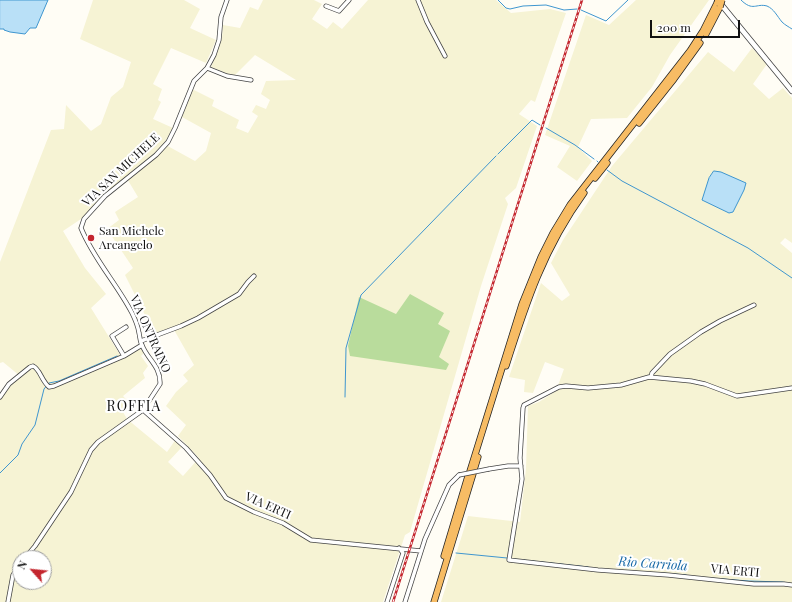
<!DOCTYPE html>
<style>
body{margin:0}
#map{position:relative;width:792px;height:602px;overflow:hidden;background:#fffdf5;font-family:"Playfair Display",serif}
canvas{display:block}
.north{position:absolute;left:12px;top:550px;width:40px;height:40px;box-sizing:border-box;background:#fff;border:1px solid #a0a0a0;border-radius:50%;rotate:297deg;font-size:11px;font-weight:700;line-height:16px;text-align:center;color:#111}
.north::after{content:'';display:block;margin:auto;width:14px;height:18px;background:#c4262e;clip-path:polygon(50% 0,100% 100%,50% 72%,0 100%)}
.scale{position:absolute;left:650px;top:20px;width:90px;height:18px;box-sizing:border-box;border:2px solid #111;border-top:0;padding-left:5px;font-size:12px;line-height:14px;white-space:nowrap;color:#111;-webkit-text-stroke:3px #fff;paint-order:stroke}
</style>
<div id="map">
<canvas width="792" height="602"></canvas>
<div class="north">N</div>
<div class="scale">200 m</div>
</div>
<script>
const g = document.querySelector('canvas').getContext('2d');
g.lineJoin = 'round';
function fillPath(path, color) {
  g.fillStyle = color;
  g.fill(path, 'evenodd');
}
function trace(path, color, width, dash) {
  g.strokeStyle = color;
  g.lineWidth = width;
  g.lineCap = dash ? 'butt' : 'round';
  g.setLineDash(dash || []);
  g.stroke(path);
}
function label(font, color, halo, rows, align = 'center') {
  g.font = font + ' "Playfair Display",serif';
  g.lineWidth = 4;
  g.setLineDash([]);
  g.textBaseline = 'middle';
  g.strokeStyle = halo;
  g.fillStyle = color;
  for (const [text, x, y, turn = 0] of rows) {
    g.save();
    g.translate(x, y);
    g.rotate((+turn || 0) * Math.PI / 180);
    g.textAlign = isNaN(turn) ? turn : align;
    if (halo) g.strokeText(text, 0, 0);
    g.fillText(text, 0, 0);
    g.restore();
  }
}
fillPath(new Path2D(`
 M93,0H184L200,9L190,28L216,40L206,63L171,48L153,84L162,89L158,100L161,102L153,119L173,128L164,144L195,161L206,151L211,133L182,117L192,89L214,100L212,106L239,120L236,128L248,133L258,116L252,112L256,105L266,109L270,100L261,94L266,81L296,80L255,55L235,75L228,74L211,67L222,38L223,25L240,28L250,7L258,10L263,0H314L322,4L312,19L327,29L333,22L342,29L368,0H496L511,13L550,9L566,13L535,102L531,100L519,114L537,126L516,188L505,198L508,204L481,286L410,532L405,535L383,602H0V399L9,385L20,376L3,362L0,363V262L51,130L64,129L66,105L91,131L101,124L111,97L123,87L131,62L80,39ZM126,177L138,197L115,212L119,220L107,229L133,268L125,275L155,335L173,328L194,365L183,375L188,381L176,392L166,406L186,425L178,436L199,458L183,476L168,462L182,447L176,439L167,452L127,419L123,412L130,404L123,396L145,378L143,373L148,366L141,356L145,352L141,348L122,358L91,308L106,294L85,268L63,231L81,219L106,194ZM20,558H44V582H20Z
 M636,0H709L670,55L652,87L627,118L591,119L578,147L592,161L577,181L557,167L570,146L545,135L586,15L609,25Z
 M752,48L767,64L753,84L769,99L783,88L792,98V243L785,238L780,243L792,253V602H441L468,516L520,522L526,469L528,406L539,402L556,391L564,369L545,362L533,393L524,392L525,380L509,377L541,283L562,301L570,295L551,263L563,240L612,166L708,52L734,72Z`), '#f6f3d4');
fillPath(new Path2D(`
 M410,294L444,313L438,324L450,331L439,357L449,364L446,370L350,356L348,346L359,297L396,314Z`), '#b9dc9c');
const water = new Path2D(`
 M0,0H48L36,28H30L25,34L10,32L4,30V29H0Z
 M714,171L721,172L746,183L744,190L733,212L729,213L702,200L709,178Z`);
fillPath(water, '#b9e0f7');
trace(water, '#3f96cf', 1);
trace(new Path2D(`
 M498,0L506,8L510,9L523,6L546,5L564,10L577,9
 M741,0C753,12 756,3 767,6C774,9 777,16 782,22C785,25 789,27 792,29
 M581,10L606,21L608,19L628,0
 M546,128L575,145L594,159
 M498,154L532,120L540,125
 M597,161L598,162
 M607,170L622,181L748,248L792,278
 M345,397L346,348L361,295L496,156
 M0,473L18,455L22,444L35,425L44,389L49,383L59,381L117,356
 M456,553L507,558
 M513,559L588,567
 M661,573L686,575
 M709,578L749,581L782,582L789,583`), '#3f96cf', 1);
const minor = new Path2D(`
 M418,0L427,22L445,56
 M326,6L339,11L349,0
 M207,68L227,76L251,80
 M141,341L181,326L198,318L239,294L248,282L254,276
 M124,356L112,336L126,327
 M651,377L652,373L670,354L701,332L720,321L754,305
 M792,388L737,396L705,384L691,381L649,377L621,385L588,388L566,386L559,387L524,405L523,408L520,458L522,479L509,560L598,570L668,575L754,584H784L792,585
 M0,397L9,384L30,367L33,366C40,369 41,380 49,387L54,386L124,356L142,345
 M143,410L186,448L210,475L226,498L254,512L283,523L311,540L421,551
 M489,469L508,466H521
 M25,558L35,546L71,492L91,450L98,442L143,410L160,384C161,366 147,359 142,345C140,342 140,337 139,333C138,326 135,319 132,313C117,284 93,258 81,228L84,219L105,196L156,155L168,142L175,128L194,81L207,68L214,55L219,40L221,17L227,0
 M8,602L13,575L20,564
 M387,602L403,553L399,548
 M405,602L425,539L449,485L459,475`);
const tertiary = new Path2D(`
 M720,3L792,91`);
const trunk = new Path2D(`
 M706,34L720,7
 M639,123L674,79L700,43
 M595,178L607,163
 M506,366C526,303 544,248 584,193
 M474,470L478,457
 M470,471L522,304L541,257L553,233L570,205L690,51L703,31L717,3
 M444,556L468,476
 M434,602L473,474`);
trace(minor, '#444', 5);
trace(tertiary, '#444', 6);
trace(trunk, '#222', 7);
trace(minor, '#fff', 3.5);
trace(tertiary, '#fff', 4.5);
trace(trunk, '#f7bc64', 5.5);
const rail = new Path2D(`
 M393,602L582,0`);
trace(rail, '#c4262e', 2.5);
trace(rail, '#fff', 1, [3]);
const minorBridge = new Path2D(`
 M459,475L489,469`);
const trunkBridge = new Path2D(`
 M717,3L718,0
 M720,7L722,0`);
trace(minorBridge, '#444', 5, []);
trace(trunkBridge, '#222', 7, []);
trace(minorBridge, '#fff', 3.5);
trace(trunkBridge, '#f7bc64', 5.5);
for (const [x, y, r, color] of [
 [91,238,4,"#c4262e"]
]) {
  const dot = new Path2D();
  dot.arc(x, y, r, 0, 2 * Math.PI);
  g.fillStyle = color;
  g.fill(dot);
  trace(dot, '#fff', 1.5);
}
label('12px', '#111', '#fff', [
 ["VIA SAN MICHELE",121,170,-43],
 ["VIA ONTRAINO",150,334,66],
 ["VIA ERTI",268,506,24],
 ["VIA ERTI",735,571,5]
]);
label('12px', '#111', '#fff', [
 ["San Michele",99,231],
 ["Arcangelo",99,245]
], 'left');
label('italic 13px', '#1768a6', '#fff', [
 ["Rio Carriola",653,564,4]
]);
g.letterSpacing = '1px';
label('14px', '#111', '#fff', [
 ["ROFFIA",134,407]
]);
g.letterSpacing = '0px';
</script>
